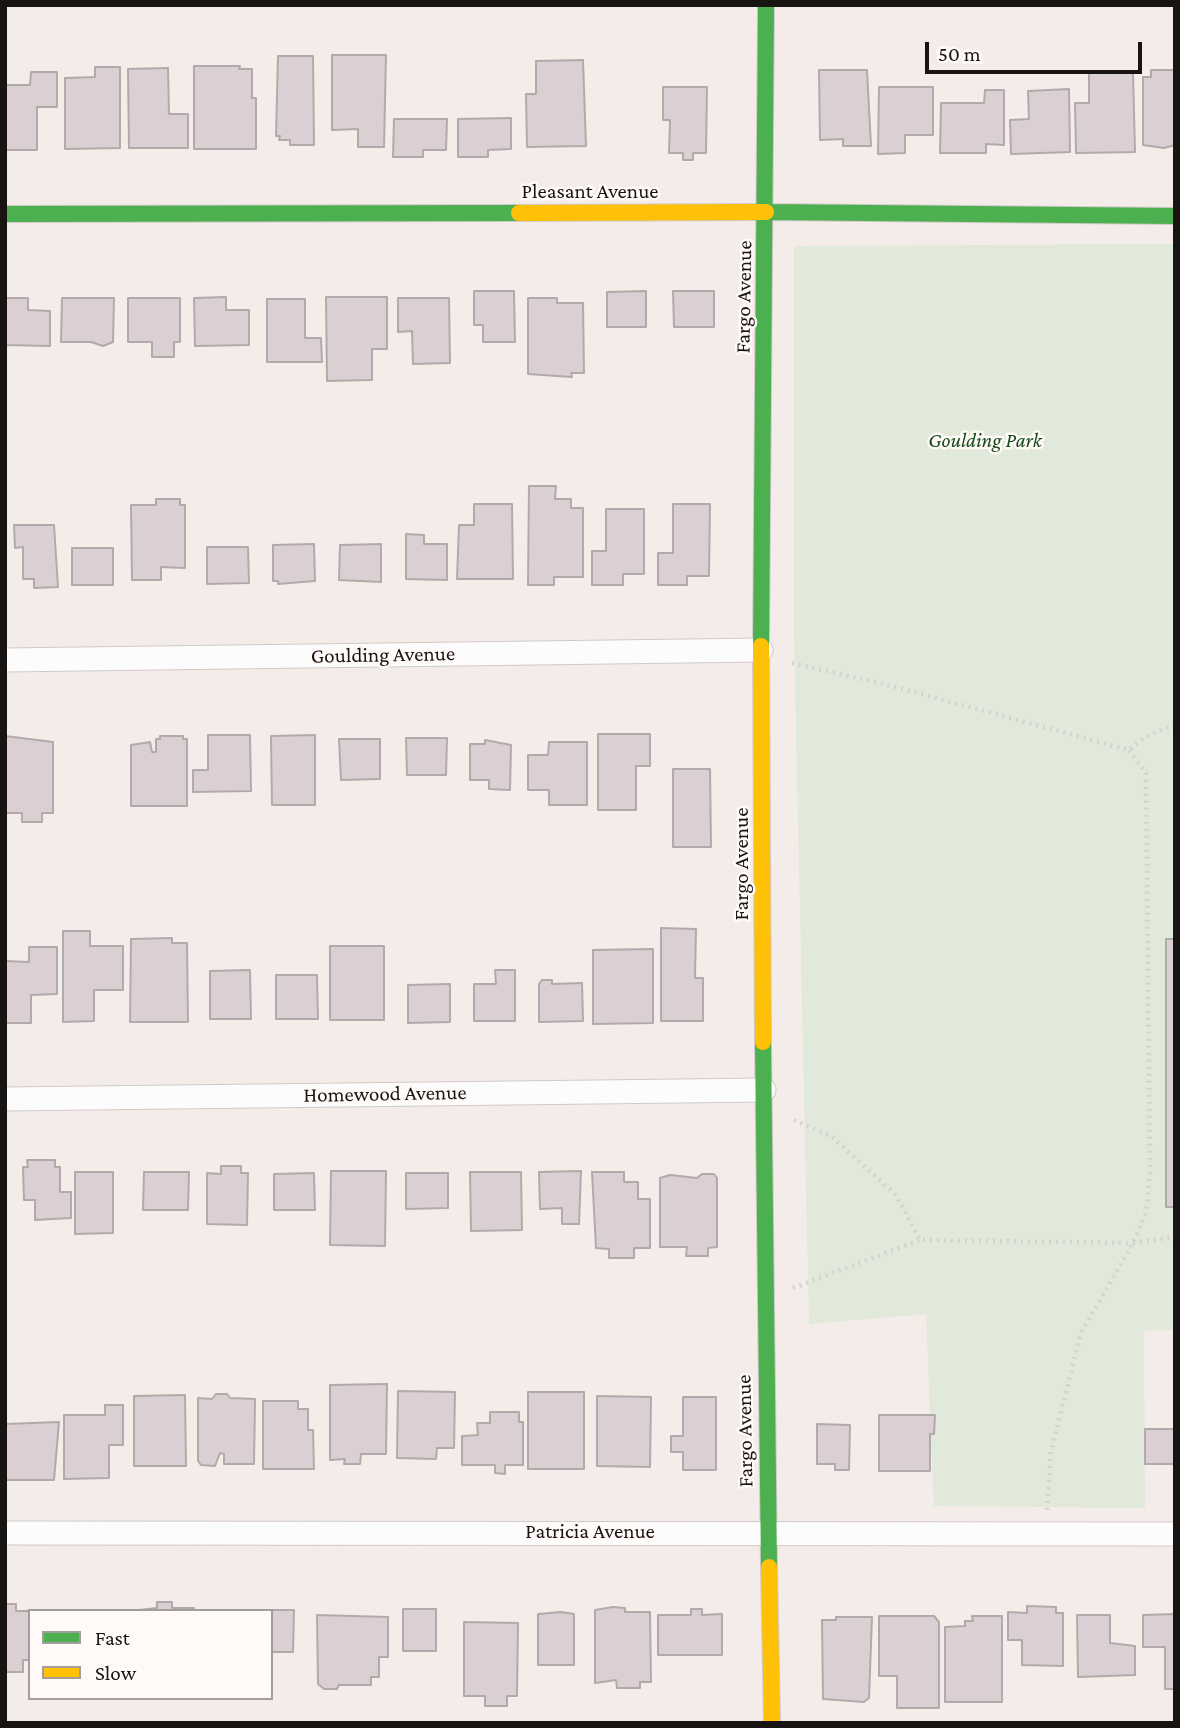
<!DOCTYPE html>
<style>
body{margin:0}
#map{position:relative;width:1180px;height:1728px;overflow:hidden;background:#f4ece8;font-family:"Crimson Pro",serif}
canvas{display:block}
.frame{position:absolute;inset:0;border:7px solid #181412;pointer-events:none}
.legend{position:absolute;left:28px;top:1609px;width:245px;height:91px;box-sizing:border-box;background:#fff9f7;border:2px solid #a39d9b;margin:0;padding:9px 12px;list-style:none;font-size:21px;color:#181412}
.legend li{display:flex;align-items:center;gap:14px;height:35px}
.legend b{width:35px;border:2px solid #a39d9b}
.scale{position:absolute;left:925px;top:42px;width:217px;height:32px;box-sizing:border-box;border:4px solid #181412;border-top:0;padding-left:9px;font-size:21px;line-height:24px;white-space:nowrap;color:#181412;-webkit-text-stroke:5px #fff9f7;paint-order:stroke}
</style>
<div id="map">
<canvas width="1180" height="1728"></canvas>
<div class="frame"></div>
<ul class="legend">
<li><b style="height:9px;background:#4caf50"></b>Fast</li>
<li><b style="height:9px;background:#ffc107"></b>Slow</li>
</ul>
<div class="scale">50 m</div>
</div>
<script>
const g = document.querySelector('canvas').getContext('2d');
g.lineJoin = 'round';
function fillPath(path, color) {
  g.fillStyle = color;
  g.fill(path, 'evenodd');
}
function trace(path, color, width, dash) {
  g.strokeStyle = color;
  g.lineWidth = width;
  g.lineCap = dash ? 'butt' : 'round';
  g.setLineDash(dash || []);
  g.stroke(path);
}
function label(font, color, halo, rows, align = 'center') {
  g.font = font + ' "Crimson Pro",serif';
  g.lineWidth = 5;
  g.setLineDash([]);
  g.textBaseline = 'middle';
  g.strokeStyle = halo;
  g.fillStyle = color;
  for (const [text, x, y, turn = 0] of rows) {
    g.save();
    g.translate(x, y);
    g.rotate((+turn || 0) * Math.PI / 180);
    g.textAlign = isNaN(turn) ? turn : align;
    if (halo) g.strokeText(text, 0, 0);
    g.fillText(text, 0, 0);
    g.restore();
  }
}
fillPath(new Path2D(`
 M1175,244V1330L1144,1331L1145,1508L934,1506L926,1314L809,1324L794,638V246Z`), '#e0e9da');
const building = new Path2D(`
 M332,55H386L384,147H358V129L332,130Z
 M278,56H313L314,145H290V140H279L280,136H276Z
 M583,60L586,146L527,147L526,94H536V61Z
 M194,66H240L239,69H252V98H256V149H194Z
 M95,67H120V148L65,149V78L95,77Z
 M168,68L169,114H188V148H129L128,69Z
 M819,70H867L871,146H843V139L820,140Z
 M1151,70H1175V145L1164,148L1143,145V77H1151Z
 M31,72H57V107H37V150H5V85H30Z
 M1089,73H1133L1135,152L1076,153L1075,103H1089Z
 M663,87H707L706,153H693V160H683V153H669L670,120H663Z
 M879,87H933V135H905V153L878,154Z
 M1069,89L1070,152L1011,154L1010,120L1029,119L1028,91Z
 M985,90H1004V145L986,144V153H940L941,103H984Z
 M511,118V149L488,150V157H458V119Z
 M394,119H447L446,150H423V157H393Z
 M474,291H514L515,342H483V325H474Z
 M646,291V327H607V292Z
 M673,291H714V327H674Z
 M226,297V310H249V345L195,346L194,298Z
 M326,297H387V349H372V380L327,381Z
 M5,298H28V310L50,311V346L5,345Z
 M62,298H114L113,342L103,346L91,342H61Z
 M128,298H180V342H174V357H152V342H128Z
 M398,298H449L450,363L413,364L412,331L398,332Z
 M528,298H557V303H583L584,373H571L572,377L528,374Z
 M267,299H305V338H321L322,362H267Z
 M529,486H556L555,499H571V508H583V577H554V585H528Z
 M156,499H180V505H185V568L161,567V580H132L131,505H156Z
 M474,504H512L513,579H457L459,525H474Z
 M673,504H710L709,576H687V585H658V553H673Z
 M606,509H644V574H623V585H592V551H606Z
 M14,525H54L58,587L34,588V579H23V547L15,548Z
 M406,534L424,535V544H447V580L406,579Z
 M314,544L315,581L278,584V581H273V545Z
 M381,544V582L339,580L340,545Z
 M207,547H248L249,583L207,584Z
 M72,548H113V585H72Z
 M598,734H650V766H636V810H598Z
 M208,735H250L251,791L193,792V770H208Z
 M315,735V805H272L271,736Z
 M5,736L53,742V813H42V822H22V813H5Z
 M160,736H183V739H187V806H131V745L150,742L152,752H156V739H160Z
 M406,738H447L446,775H407Z
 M339,739H380V779L341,780Z
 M485,740L511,745L510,790L489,789V780H470V744H485Z
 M549,742H587V805H549V790H528V755H548Z
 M673,769H710L711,847H673Z
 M661,928L696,929L695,978H703V1021H661Z
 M63,931H90V946H123V990H94V1021L63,1022Z
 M172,938V943H187L188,1022H130L131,939Z
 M1166,939H1175V1207H1166Z
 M330,946H384V1020H330Z
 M29,947H57V994L31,995V1023H5V961L29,962Z
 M653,949V1023L593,1024V950Z
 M250,970L251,1019H210V971Z
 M495,970H515V1021H474V984H496Z
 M276,975H317L318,1019H276Z
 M542,980H552V984L582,983L583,1021L539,1022V984Z
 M450,984V1022L408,1023V985Z
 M27,1160H55V1167H60V1192H71V1218L35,1220V1200H24L23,1167H28Z
 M221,1166H241V1173H248L247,1225L207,1224V1173L221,1174Z
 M331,1171H386L385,1246L330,1245Z
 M581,1171L579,1224H562V1208L540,1209L539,1172Z
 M75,1172H113V1233L75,1234Z
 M144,1172H189L188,1210H143Z
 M470,1172H521L522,1230L471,1231Z
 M592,1172H624V1182H638V1199H650V1248H634V1258H609V1249L596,1248Z
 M314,1173L315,1210H274V1174Z
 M406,1173H448V1208L406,1209Z
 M702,1174H714L717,1178V1247L708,1248V1256H686L687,1247H660V1178L670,1175L697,1178Z
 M387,1384L386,1454H361L360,1464H344L345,1459L330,1460V1385Z
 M398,1391L455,1392L454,1448H437L436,1459L397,1458Z
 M528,1392H584V1469H528Z
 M216,1394H227L230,1398L255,1399L254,1464H224V1454L220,1453L215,1466L201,1465L198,1461V1398L212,1399Z
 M185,1395L186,1466H134V1396Z
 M597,1396L651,1397L650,1467L597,1466Z
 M683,1397H716V1470H683V1452H671V1436H683Z
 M263,1401H298V1409H308V1430H313L314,1469H263Z
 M105,1405H123V1445H109V1478L64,1479V1415H105Z
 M490,1412H519V1422H523V1465H505V1474L495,1473V1465H462V1436L478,1435L477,1423H490Z
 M879,1415H935L934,1434H930V1471H879Z
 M59,1422L54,1480H5V1424Z
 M817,1424L850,1425L849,1470H835V1464H817Z
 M1145,1429H1175V1464H1145Z
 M157,1602H172V1608H194V1611H130L157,1608Z
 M5,1604H16V1611H30V1660H23V1672H5Z
 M1027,1606L1056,1607V1613H1063V1666L1022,1665V1640H1008V1612L1027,1613Z
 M613,1607L625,1608V1612H650L651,1682H640V1688H617L616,1680L595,1683V1610Z
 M403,1609H436V1651H403Z
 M691,1609H702V1615L722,1614V1655H658V1615H691Z
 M264,1610H294L293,1652H271V1611Z
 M561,1612L574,1614V1665H538V1614Z
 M1175,1614V1689H1165V1647H1143V1615Z
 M317,1615L388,1617V1657H379V1677H371V1685H339L337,1689H324L318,1684Z
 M1077,1615H1110V1643L1135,1646V1675L1078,1677Z
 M879,1616H934L939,1622V1708H897V1676H879Z
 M972,1616H1002V1702H945V1627L965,1626V1621H973Z
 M836,1617H872L869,1698L864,1702L823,1699L822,1620H836Z
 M464,1622L518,1623L517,1696H507V1706H485V1696H464Z`);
fillPath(building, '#dccfd3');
trace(building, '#b0abaa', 2);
const street = new Path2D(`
 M5,660L761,650
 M5,1099L764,1090
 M5,1533L1175,1534`);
const fast = new Path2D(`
 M766,212L1175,216
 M5,214L519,213
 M761,646L766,5
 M763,1042L769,1567`);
const slow = new Path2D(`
 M519,213L766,212
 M761,646L763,1042
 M769,1567L772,1723`);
trace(street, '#d0cac7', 25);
trace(fast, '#d0cac7', 18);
trace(slow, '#d0cac7', 18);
trace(new Path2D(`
 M792,663L888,685L1129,750L1145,737L1175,724
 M794,1120L831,1136L896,1195L920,1240L1133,1243L1175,1237
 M793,1288L920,1240
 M1047,1510L1051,1451L1081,1333L1133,1243L1146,1213L1150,1173L1146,773L1129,750`), '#d4d2d1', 4.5, [2, 5]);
trace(street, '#fdfcfc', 23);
trace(fast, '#4caf50', 16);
trace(slow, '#ffc107', 16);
label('21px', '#181412', '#fff9f7', [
 ["Pleasant Avenue",590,192],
 ["Fargo Avenue",744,297,-89],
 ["Goulding Avenue",383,655,-1],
 ["Fargo Avenue",742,864,-90],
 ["Homewood Avenue",385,1094,-1],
 ["Fargo Avenue",745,1431,-91],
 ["Patricia Avenue",590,1532]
]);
label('italic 21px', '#174c1a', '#fff9f7', [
 ["Goulding Park",985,441]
]);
</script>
